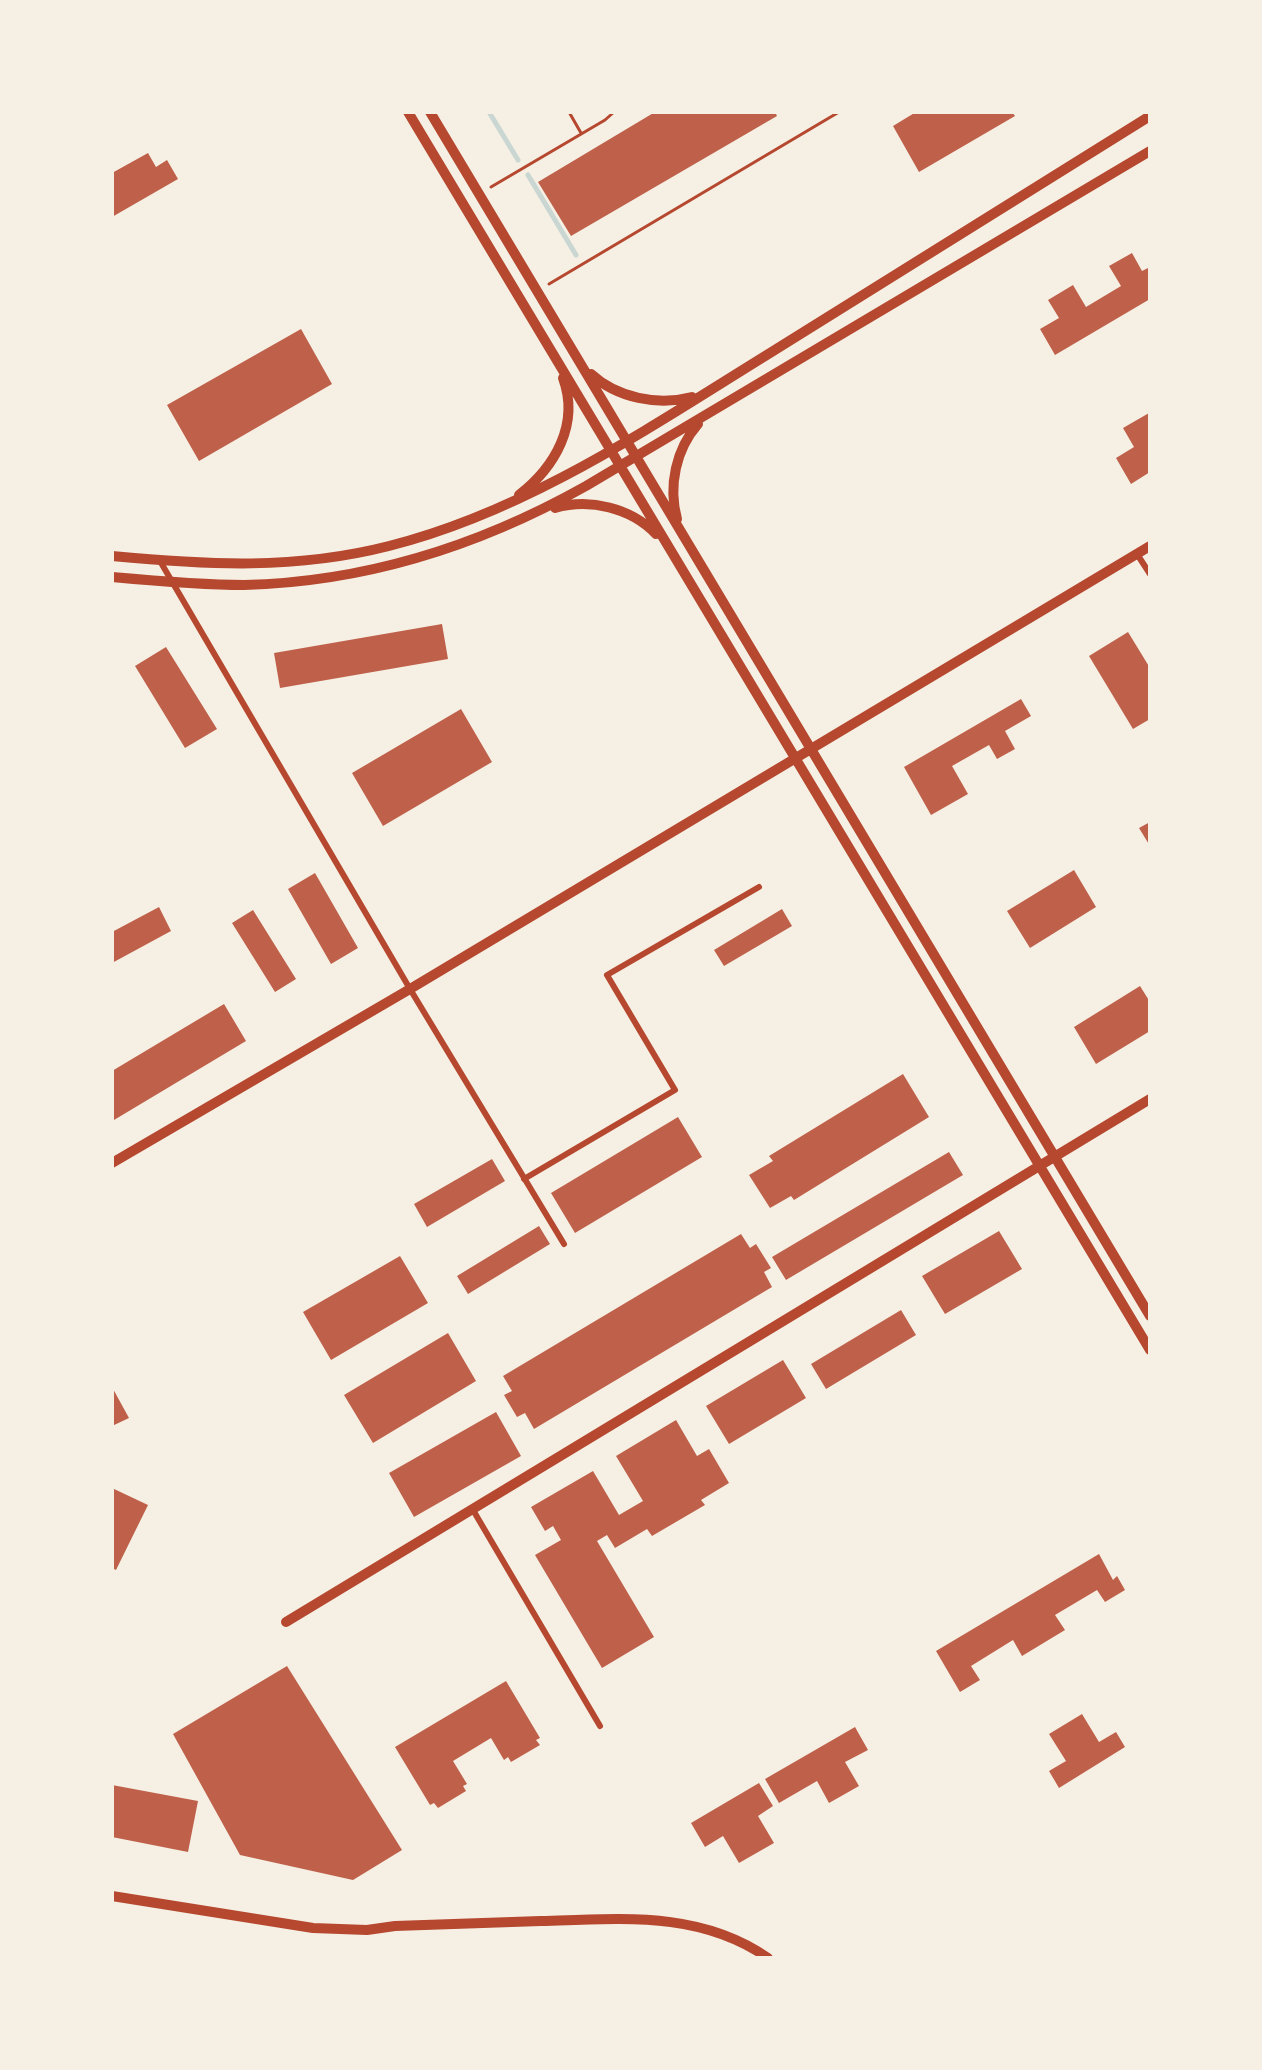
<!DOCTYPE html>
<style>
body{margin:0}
#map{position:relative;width:1262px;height:2070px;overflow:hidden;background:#f6efe4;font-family:"Sofia Sans Condensed",sans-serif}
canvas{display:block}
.frame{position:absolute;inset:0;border:114px solid #f6efe4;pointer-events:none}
</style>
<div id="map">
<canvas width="1262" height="2070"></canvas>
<div class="frame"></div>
</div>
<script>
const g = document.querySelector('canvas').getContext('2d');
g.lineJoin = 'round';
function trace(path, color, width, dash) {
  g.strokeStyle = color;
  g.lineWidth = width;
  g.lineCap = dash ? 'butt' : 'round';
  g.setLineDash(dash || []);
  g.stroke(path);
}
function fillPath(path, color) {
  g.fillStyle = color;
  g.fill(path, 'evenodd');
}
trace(new Path2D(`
 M489,112L518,160
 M528,175L576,255`), '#c9d6d2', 5);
fillPath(new Path2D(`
 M655,112H775L777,116L571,236L538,182Z
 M916,112H1012L1015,116L919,172L893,126Z
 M148,153L156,167L167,160L178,179L112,217V173Z
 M1132,253L1142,271L1150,267V299L1055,355L1040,329L1059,318L1048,300L1073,285L1086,307L1121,286L1109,266Z
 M301,329L332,384L199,461L167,405Z
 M1149,413L1150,472L1131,484L1116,458L1134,447L1123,428Z
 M442,624L448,659L280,688L274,653Z
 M1128,632L1150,668V719L1133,729L1089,656Z
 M166,647L217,729L185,748L135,666Z
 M1021,699L1031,716L1005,731L1015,749L997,759L989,745L952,766L968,794L931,815L904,767Z
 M461,709L492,762L383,826L352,773Z
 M1150,822V846L1139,828Z
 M1074,870L1096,907L1030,948L1007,911Z
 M315,873L358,948L331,964L288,889Z
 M159,907L171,931L112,963V932Z
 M782,909L792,926L724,966L714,950Z
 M253,910L296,979L275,992L232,923Z
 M1140,986L1150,1002V1031L1096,1064L1074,1027Z
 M224,1004L246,1041L114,1120L112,1071Z
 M903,1074L929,1117L794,1200L791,1196L770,1208L749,1175L773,1161L769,1156Z
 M678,1117L702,1157L575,1233L551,1193Z
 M949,1152L963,1175L786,1280L772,1257Z
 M492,1159L505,1181L427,1227L414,1204Z
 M539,1226L550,1244L468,1294L457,1276Z
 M999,1231L1022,1269L945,1314L922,1276Z
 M741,1234L750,1248L756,1244L771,1268L764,1272L772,1287L534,1429L525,1413L517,1417L504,1395L512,1391L503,1376Z
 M400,1256L428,1303L331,1360L303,1312Z
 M901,1310L916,1335L826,1389L811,1364Z
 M448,1333L476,1381L373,1443L344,1395Z
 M783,1360L806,1398L729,1444L706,1406Z
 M112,1387L129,1418L112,1426Z
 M496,1412L521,1456L414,1517L389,1473Z
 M676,1420L697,1456L709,1449L729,1483L701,1500L705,1505L652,1536L647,1529L615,1548L607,1535L597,1541L654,1637L602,1668L535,1555L561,1540L553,1526L545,1531L531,1507L593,1471L619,1515L643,1501L616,1456Z
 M112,1488L148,1505L116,1570L112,1568Z
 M1099,1554L1113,1580L1117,1576L1125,1590L1105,1602L1097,1590L1055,1615L1065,1630L1022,1656L1013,1640L971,1666L980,1680L960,1692L936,1651Z
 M287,1666L402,1850L353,1880L240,1855L173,1734Z
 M506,1681L540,1738L536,1740L540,1745L511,1762L508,1757L504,1760L491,1738L453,1761L467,1784L463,1786L466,1791L438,1808L434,1803L430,1805L395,1747Z
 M1082,1714L1099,1742L1116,1732L1125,1747L1059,1788L1049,1771L1066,1761L1049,1734Z
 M855,1727L868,1750L845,1762L859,1786L829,1803L817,1781L779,1803L765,1779Z
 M759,1783L773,1806L758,1816L774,1843L739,1863L723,1836L705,1847L691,1823Z
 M112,1785L198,1801L188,1852L112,1837Z`), '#bf614a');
trace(new Path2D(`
 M569,112L581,133
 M491,187L605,120L614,112
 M549,284L839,112`), '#b5482f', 3);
trace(new Path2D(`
 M1137,554L1150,574
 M160,561L410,989L564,1244
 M524,1179L675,1090L607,975L759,887
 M473,1510L600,1726`), '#b5482f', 6);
trace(new Path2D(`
 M408,112L1150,1350
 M430,112L1150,1316
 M591,374C617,398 658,406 692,397
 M519,495C555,467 580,424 563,378
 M555,508C590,498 631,508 656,534
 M677,519C668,486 676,449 698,424
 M112,556C208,565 295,570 389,546C528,511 650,427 770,353C897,274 1023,195 1150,116
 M112,577C156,581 200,585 244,585C366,582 481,545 586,486L1150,151
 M112,1163L410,989L1150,546
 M286,1622L1150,1099
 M112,1896L313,1928L367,1930L395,1926C444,1924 492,1923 541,1921C620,1919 699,1910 768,1958`), '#b5482f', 10);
</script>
